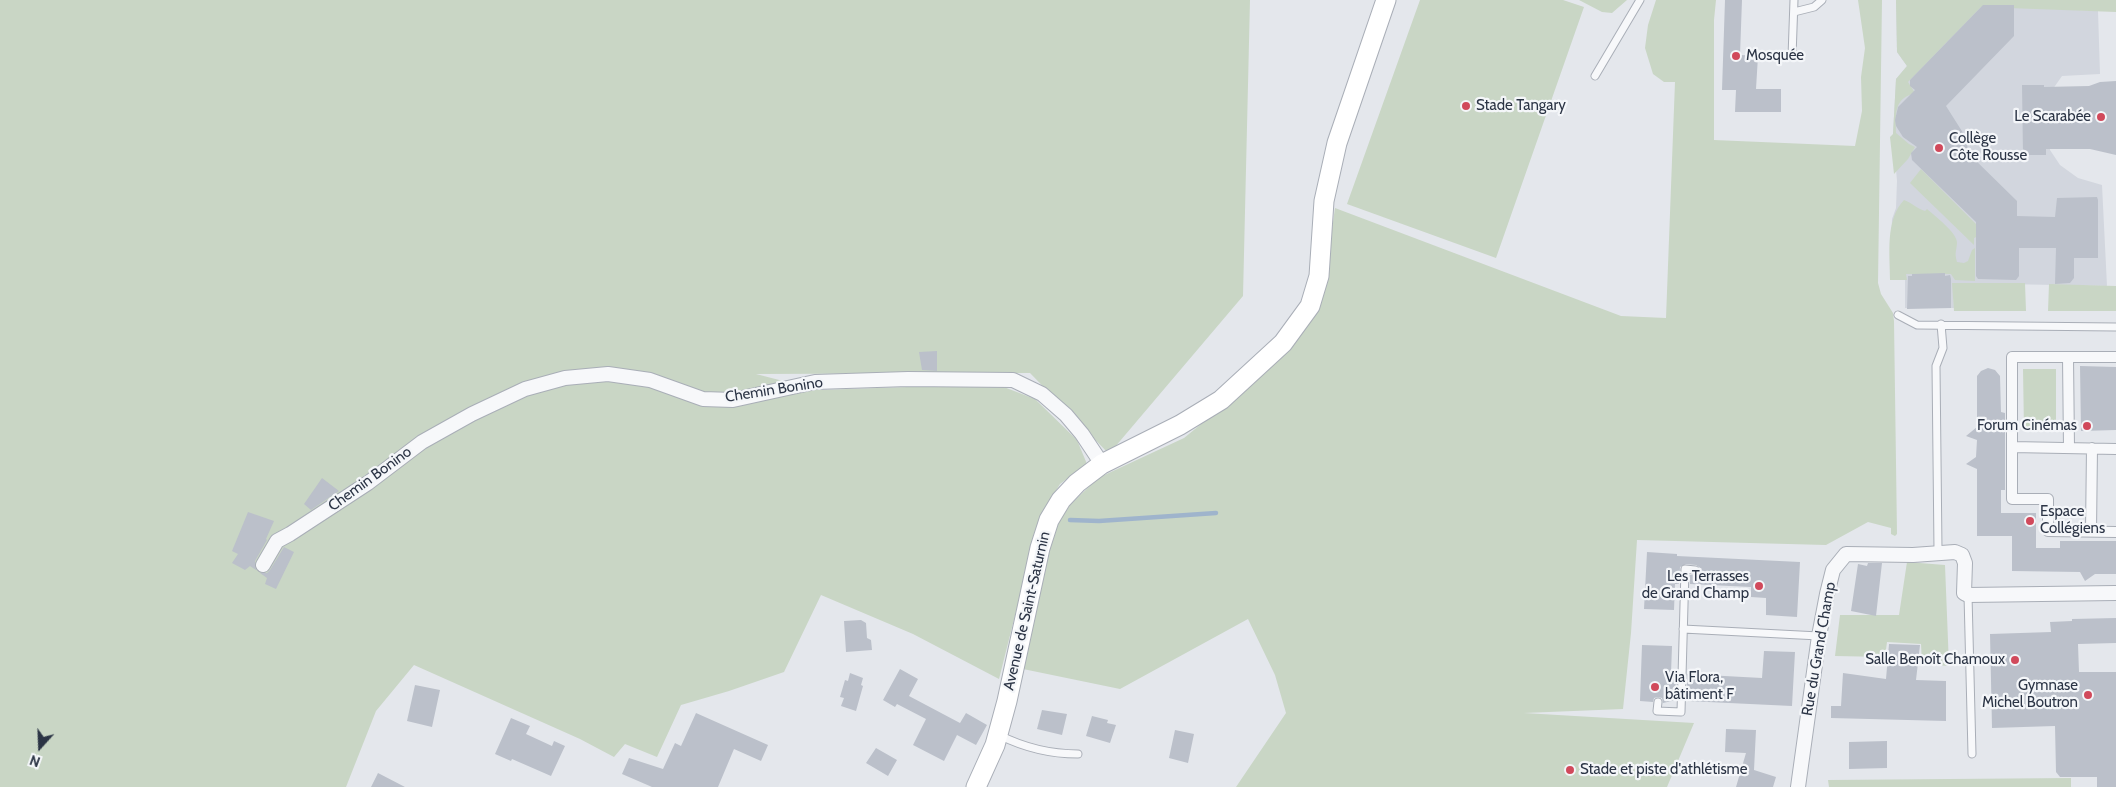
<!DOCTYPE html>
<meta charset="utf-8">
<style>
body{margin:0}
#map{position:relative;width:2116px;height:787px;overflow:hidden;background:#e4e7ec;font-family:Cabin,sans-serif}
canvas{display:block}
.north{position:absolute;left:15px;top:722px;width:50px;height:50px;-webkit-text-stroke:4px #f4f6f9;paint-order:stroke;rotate:200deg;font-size:14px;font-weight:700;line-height:20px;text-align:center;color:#2b3445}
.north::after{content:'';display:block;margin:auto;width:18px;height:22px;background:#2b3445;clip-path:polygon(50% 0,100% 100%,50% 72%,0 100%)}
</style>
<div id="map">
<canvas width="2116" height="787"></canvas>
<div class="north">N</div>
</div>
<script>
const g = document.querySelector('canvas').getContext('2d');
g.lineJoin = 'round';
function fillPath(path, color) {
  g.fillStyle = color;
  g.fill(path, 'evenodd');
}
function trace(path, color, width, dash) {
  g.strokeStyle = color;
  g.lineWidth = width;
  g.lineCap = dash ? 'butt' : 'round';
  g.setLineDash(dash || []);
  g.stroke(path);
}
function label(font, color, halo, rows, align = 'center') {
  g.font = font + ' Cabin,sans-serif';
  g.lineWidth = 4.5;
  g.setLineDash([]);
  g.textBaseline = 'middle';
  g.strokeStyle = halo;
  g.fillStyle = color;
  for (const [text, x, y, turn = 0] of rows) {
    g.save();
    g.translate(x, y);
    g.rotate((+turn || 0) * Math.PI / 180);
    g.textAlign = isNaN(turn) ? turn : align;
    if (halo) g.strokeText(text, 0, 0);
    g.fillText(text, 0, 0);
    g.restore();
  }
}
fillPath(new Path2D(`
 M1896,0L2098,11L2100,74L2062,76L2048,96L2049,122L2050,150L2060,165L2078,178L2102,185L2107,286L1953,283L1954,308H1905V280L1890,279L1892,219L1896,208L1897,181L1893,134L1896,79L1907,66L1897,52Z`), '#d2d6de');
fillPath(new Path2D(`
 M0,0H1250L1243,296L1109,454L1030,373L756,374L818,390L996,384L1035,399L1077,440L1087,464L1060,484L1040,516L999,679L913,634L821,595L784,672L729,691L681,705L657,757L625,744L614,757L580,739L414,665L376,711L346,787H0Z
 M1420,0H1563L1584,7L1496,258L1347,204Z
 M1579,0H1627L1612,13L1602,12Z
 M1656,0H1716L1714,20V140L1855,146L1862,111L1861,77L1865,48L1858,0H1882L1878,283L1881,294L1893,313L1894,321L1897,534L1895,536L1891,534V528L1868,522L1826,545L1637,540L1631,633L1623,709L1524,713L1694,723L1667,787H1236L1286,713L1275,675L1248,619L1120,689L1023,669L1051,533L1070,505L1098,478L1184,438L1227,403L1279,355L1328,257L1335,208L1621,316L1666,318L1675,82H1664L1653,74L1645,48L1648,25Z
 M1896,0H2116V12L1981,7L1908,82L1915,93C1893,99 1896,114 1896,133L1909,144L1915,147L1908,159L1894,174L1890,137L1893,134L1896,79L1907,66L1897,52Z
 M1921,169L1985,233L1974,238V245L1910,183Z
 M1904,200C1912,203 1916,208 1925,211L1927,209C1935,216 1956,232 1957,242C1957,250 1954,252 1957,262L1964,263L1968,261L1972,250L1975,248V281L1955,280L1951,274H1906L1907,280H1890C1890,254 1885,220 1904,200Z
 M1952,283H2025L2026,311H1954Z
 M2049,284L2116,286V311H2048Z
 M2023,369H2056V430H2024Z
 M1907,562L1945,565L1949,666L1922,664L1921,644L1887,642L1885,657L1835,656L1840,615H1899Z
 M2071,778V787H1829L1828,780Z`), '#c9d6c5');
trace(new Path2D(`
 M1070,520L1099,521L1216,513`), '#9fb4cc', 4.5);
fillPath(new Path2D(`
 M1725,0H1742L1740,55L1758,56L1756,89H1781V112H1735L1736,90H1722Z
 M1983,5H2014V36L1946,106L1965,136L1969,154L2017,201V216L2055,217L2057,198L2097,197L2098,200V258H2074V278L2070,283L2055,284L2056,248H2019V276L2016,280L1978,279L1976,276V222L1912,160L1911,153L1917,147L1903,137L1896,126L1895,120L1898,107L1915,90L1910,86V80Z
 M2116,81V155L2090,149H2046V155H2023L2022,85H2044V87L2089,86L2100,82Z
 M1945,273V276L1950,275L1951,279V308L1907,309L1908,276H1912V274Z
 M937,351V371L922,370L919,352Z
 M2080,366L2116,367V430L2081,431Z
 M1988,368L1995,370L2000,376L2001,412L2005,413V490H2001V513H2036V548H2060V541H2116V574H2095L2085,581L2080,572L2012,571V536H1977V469L1966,464L1976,457L1977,440L1966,436L1977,427V376L1981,371Z
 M322,478L339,491L311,510L304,504Z
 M248,512L274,521L266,539L267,540L255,561L256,570L250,566L245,570L232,563L238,554L232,551Z
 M284,547L294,552L276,589L265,584L267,578L260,573H267L270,570Z
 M1647,552L1677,554V556L1800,562L1797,617L1766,615V598L1751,597V587L1690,584V575H1698L1700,568L1696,565L1686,564L1680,567L1679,584H1675L1674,610L1644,609Z
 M1868,563H1882L1876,616L1851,611L1858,564L1867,566Z
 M2116,618V643L2078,644L2079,672H2116V787H2097V777H2060L2056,772L2055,726L1992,728L1990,634L2051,632L2050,622L2072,621V619Z
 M861,620L866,623L867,638L871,640L872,650L846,652L844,621Z
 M1889,644L1920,645L1916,680L1946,681V721L1831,718V706H1841L1843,673L1886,679Z
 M1642,645L1672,646L1671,673H1677L1676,700L1663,703L1662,698L1658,697L1654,698L1653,702L1640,701Z
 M1764,651L1795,652L1792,706L1687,701V674L1762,678Z
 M900,669L918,679L909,696L960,723L966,713L987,725L976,745L957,735L944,761L913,745L926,719L897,704L895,707L883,700Z
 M850,673L863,678L861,685L863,686L856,711L841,706L844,698L840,697L845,680L848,681Z
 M415,685L440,690L432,727L407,721Z
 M1042,710L1067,714L1062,735L1037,729Z
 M696,713L768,745L761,761L734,749L718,787H652L622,774L629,758L663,769L675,743L681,746Z
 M1092,716L1108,720L1107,723L1116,725L1110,743L1086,736Z
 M511,718L530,726L526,734L552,746L554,741L565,746L551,776L512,759L511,761L495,754Z
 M1726,729L1756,730L1754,770L1776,777L1773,787H1736L1746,753L1725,752Z
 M1175,730L1194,734L1188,763L1169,758Z
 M1887,741V768L1849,769V742Z
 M876,748L897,760L888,776L866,763Z
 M378,773L405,787H371Z`), '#bbc0ca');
const service = new Path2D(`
 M1794,12L1814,7L1822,0
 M1792,57L1794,0
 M1595,76L1640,0
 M1898,315L1917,325L2116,327
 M1936,554L1938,550L1936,366L1943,348L1941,324
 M1968,595L1972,754
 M1683,629L1819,636
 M1658,702L1657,711L1681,712L1685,569L1695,570
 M999,735C1023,747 1051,754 1078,754`);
const pedestrian = new Path2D(`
 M2068,357L2069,448
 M2116,357H2012V499H2048V531L2116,532
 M2012,447L2116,449
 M2091,531L2092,448`);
const minor = new Path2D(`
 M263,565L277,541L290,534L368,483L422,442L472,414L525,389L565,378L608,374L650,380L703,399L733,400L815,382L908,379L1013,380L1042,394L1066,415L1082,434L1102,464
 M1798,787L1819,636L1827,594L1833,570L1846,554L1913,555L1955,552L1962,555L1965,563L1964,593L1968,595L2116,593`);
const secondary = new Path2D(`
 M976,787L995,745L1007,701L1040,548L1049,520L1061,500L1077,483L1102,464L1180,425L1221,400L1283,343L1310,306L1319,276L1324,201L1337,143L1386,0`);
trace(service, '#a9aeb7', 9);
trace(pedestrian, '#a9aeb7', 12);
trace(minor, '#a9aeb7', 16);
trace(secondary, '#a9aeb7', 21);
trace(service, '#f7f8fa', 7);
trace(pedestrian, '#f7f8fa', 10);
trace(minor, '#f7f8fa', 14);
trace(secondary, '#fff', 19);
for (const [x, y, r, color] of [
 [1736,56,5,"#d1495b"],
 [1466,106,5,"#d1495b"],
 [2101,117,5,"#d1495b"],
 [1939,148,5,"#d1495b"],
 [2087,426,5,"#d1495b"],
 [2030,521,5,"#d1495b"],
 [1759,586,5,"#d1495b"],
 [2015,660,5,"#d1495b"],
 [1655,687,5,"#d1495b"],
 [2088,695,5,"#d1495b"],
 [1570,770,5,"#d1495b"]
]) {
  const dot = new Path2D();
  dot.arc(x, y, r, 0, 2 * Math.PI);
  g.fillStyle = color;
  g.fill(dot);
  trace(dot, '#f4f6f9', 2);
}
label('15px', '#2b3445', '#f4f6f9', [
 ["Mosquée",1746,56],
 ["Stade Tangary",1476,106],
 ["Le Scarabée",2091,117,"right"],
 ["Collège",1949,139],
 ["Côte Rousse",1949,156],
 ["Forum Cinémas",2077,426,"right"],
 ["Espace",2040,512],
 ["Collégiens",2040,529],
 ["Les Terrasses",1749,577,"right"],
 ["de Grand Champ",1749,594,"right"],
 ["Salle Benoît Chamoux",2005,660,"right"],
 ["Via Flora,",1665,678],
 ["bâtiment F",1665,695],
 ["Gymnase",2078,686,"right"],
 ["Michel Boutron",2078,703,"right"],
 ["Stade et piste d'athlétisme",1580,770]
], 'left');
label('15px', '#2b3445', '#f4f6f9', [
 ["Chemin Bonino",774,390,-9],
 ["Chemin Bonino",370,479,-36],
 ["Avenue de Saint-Saturnin",1027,611,-77],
 ["Rue du Grand Champ",1819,649,-80]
]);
</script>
